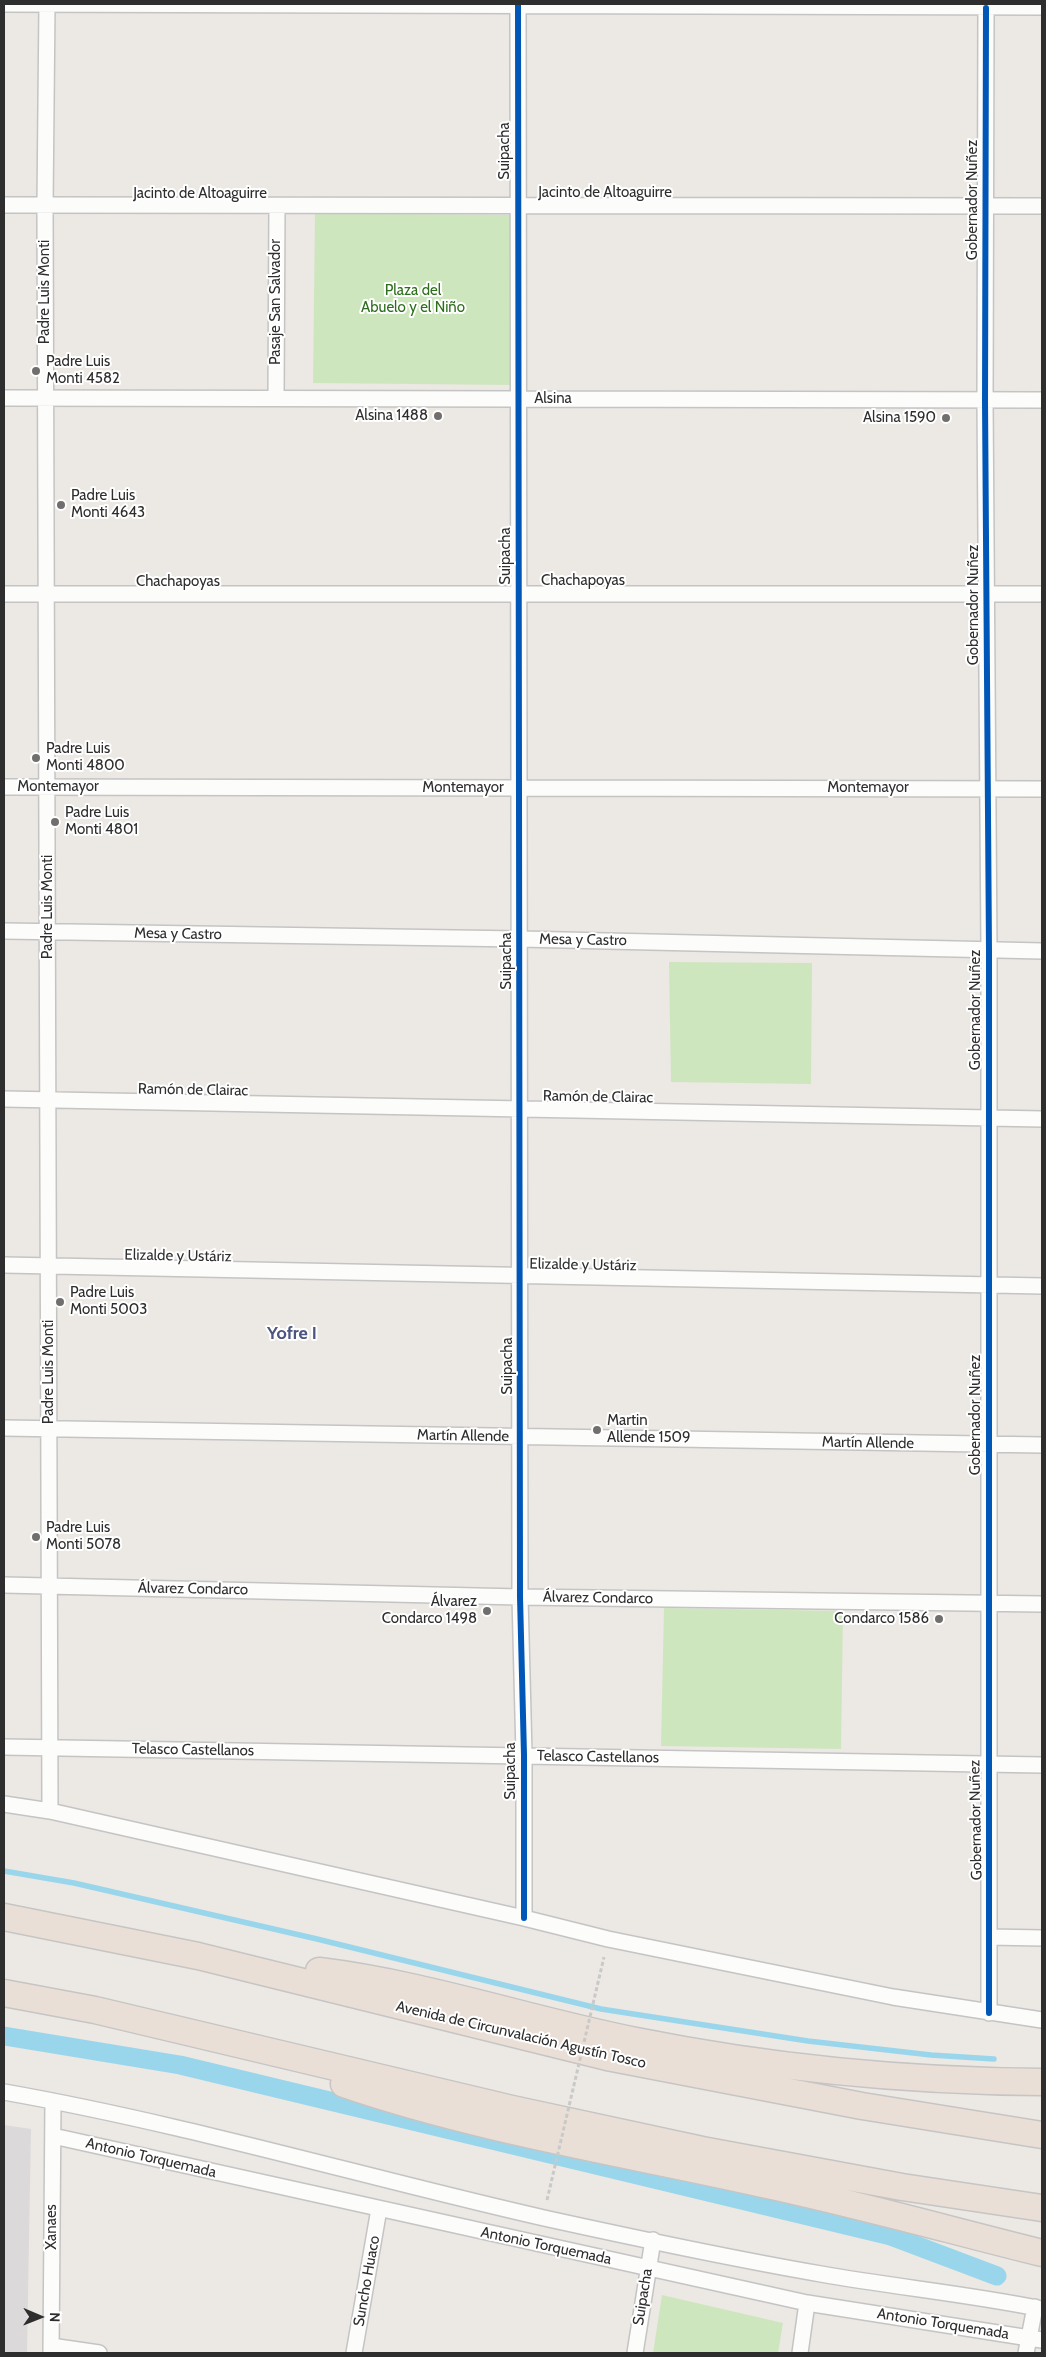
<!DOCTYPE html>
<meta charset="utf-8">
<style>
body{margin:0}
#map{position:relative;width:1046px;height:2357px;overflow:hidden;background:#ece8e4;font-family:Cabin,sans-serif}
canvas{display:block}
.frame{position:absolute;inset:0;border:5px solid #2e2e2e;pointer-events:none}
.north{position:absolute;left:15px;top:2292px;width:50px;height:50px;-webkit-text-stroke:4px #fff;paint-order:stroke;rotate:91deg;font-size:14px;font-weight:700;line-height:20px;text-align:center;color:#2e2e2e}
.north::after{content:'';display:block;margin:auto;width:18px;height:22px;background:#2e2e2e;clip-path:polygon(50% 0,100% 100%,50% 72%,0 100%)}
</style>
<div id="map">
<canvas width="1046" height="2357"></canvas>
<div class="frame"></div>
<div class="north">N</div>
</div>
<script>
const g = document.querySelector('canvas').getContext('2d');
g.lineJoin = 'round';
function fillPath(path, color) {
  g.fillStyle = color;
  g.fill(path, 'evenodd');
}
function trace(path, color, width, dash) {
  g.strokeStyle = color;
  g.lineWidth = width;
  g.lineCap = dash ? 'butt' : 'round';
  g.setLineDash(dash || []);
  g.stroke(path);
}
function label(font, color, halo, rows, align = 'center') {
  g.font = font + ' Cabin,sans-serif';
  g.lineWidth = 4;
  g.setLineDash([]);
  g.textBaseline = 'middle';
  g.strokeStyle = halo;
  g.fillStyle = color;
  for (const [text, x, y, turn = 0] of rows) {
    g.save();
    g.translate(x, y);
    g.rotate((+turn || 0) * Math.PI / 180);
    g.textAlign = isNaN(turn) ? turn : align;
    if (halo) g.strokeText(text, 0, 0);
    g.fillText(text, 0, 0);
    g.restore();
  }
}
fillPath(new Path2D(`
 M4,2125L31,2129L27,2353H4Z`), '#dcd9db');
fillPath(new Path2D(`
 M315,213L513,215L511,385L313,383Z
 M669,962L812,963L811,1084L671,1082Z
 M664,1608L843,1611L841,1749L661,1746Z
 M662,2295L783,2323L778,2353H653Z`), '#cee6be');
trace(new Path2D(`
 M4,1871L74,1883L317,1939L601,2009L808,2041L931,2055L994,2059`), '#99d6ec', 5.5);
trace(new Path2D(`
 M4,2036L180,2065L891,2236L997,2276`), '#99d6ec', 19);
const street = new Path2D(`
 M4,4L1042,7
 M47,4L45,205L50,1811
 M518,4L520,1597L524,1755V1918
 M986,8L985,401L989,950V2013
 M4,205L1042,206
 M4,398L1042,400
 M276,398L277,206
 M4,594H1042
 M4,787L1042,789
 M4,931L520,939L1042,951
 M4,1099L1042,1119
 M4,1265L1042,1286
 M4,1428L1042,1445
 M4,1585L520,1597L1042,1604
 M4,1747L1042,1765
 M4,1804L50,1811L524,1918L608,1939L893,1997L1042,2020
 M990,1937L1042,1938
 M4,2092C186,2124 364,2177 544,2218C635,2238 728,2258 821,2274C894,2287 969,2294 1042,2309
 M53,2136L807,2303L1042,2340
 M51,2346L99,2353
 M51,2353L53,2101
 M354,2353L379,2209
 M635,2353L653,2240
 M800,2353L807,2303
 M1026,2353L1035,2307`);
const highway = new Path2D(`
 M4,1917L198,1956L607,2057L862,2106L1042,2135
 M319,1971C426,1984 530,2020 636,2041C770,2068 906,2081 1042,2082
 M4,1993L95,2010L512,2109L702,2150L902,2187L1042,2208
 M344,2084C478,2130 625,2153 763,2184C857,2204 949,2230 1042,2253`);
trace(street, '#c5c4c5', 18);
trace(highway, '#c6c5c4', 29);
trace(street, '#fcfcfb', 15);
trace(highway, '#eadfd6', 26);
trace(new Path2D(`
 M547,2200L604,1957`), '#c9c9c8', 3, [4, 2.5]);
trace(new Path2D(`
 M518,4L520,1597L524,1755V1918
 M986,8L985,401L989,950V2013`), '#0057b8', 6);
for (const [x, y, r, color] of [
 [36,371,5,"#706f6e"],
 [438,416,5,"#706f6e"],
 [946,418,5,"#706f6e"],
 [61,505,5,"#706f6e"],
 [36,758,5,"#706f6e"],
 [55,822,5,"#706f6e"],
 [60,1302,5,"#706f6e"],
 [597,1430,5,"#706f6e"],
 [36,1537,5,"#706f6e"],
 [487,1611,5,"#706f6e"],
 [939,1619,5,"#706f6e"]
]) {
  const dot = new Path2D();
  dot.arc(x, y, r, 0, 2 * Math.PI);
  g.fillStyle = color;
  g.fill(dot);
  trace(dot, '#fff', 2);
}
label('15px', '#2e2e2e', '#fff', [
 ["Suipacha",505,151,-90],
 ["Jacinto de Altoaguirre",605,193],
 ["Jacinto de Altoaguirre",200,194],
 ["Gobernador Nuñez",973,200,-90],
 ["Padre Luis Monti",45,292,-90],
 ["Pasaje San Salvador",276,302,-90],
 ["Alsina",553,399],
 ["Suipacha",506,556,-90],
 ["Chachapoyas",583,581],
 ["Chachapoyas",178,582],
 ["Gobernador Nuñez",974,605,-90],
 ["Montemayor",58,787],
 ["Montemayor",463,788],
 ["Montemayor",868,788],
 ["Padre Luis Monti",48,907,-90],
 ["Mesa y Castro",178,934,1],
 ["Mesa y Castro",583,940,1],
 ["Suipacha",507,961,-90],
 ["Gobernador Nuñez",976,1010,-90],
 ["Ramón de Clairac",193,1090,1],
 ["Ramón de Clairac",598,1097,1],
 ["Elizalde y Ustáriz",178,1256,1],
 ["Elizalde y Ustáriz",583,1265,1],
 ["Suipacha",508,1366,-90],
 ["Padre Luis Monti",49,1372,-90],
 ["Gobernador Nuñez",976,1415,-90],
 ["Martín Allende",463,1436,1],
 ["Martín Allende",868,1443,1],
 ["Álvarez Condarco",193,1589,1],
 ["Álvarez Condarco",598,1598,1],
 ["Telasco Castellanos",193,1750,1],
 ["Telasco Castellanos",598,1757,1],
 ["Suipacha",511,1771,-90],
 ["Gobernador Nuñez",976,1820,-91],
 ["Avenida de Circunvalación Agustín Tosco",521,2035,13],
 ["Antonio Torquemada",151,2158,13],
 ["Xanaes",52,2227,-90],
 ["Antonio Torquemada",546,2246,12],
 ["Suncho Huaco",367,2281,-80],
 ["Suipacha",643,2297,-81],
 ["Antonio Torquemada",943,2324,9]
]);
label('15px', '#2c6e1b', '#fff', [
 ["Plaza del",413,291],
 ["Abuelo y el Niño",413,308]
]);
label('15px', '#2e2e2e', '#fff', [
 ["Padre Luis",46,362],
 ["Monti 4582",46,379],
 ["Alsina 1488",428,416,"right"],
 ["Alsina 1590",936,418,"right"],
 ["Padre Luis",71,496],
 ["Monti 4643",71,513],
 ["Padre Luis",46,749],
 ["Monti 4800",46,766],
 ["Padre Luis",65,813],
 ["Monti 4801",65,830],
 ["Padre Luis",70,1293],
 ["Monti 5003",70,1310],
 ["Martin",607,1421],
 ["Allende 1509",607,1438],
 ["Padre Luis",46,1528],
 ["Monti 5078",46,1545],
 ["Álvarez",477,1602,"right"],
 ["Condarco 1498",477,1619,"right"],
 ["Condarco 1586",929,1619,"right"]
], 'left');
label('bold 18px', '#4d5680', '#fff', [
 ["Yofre I",292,1334]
]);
</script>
